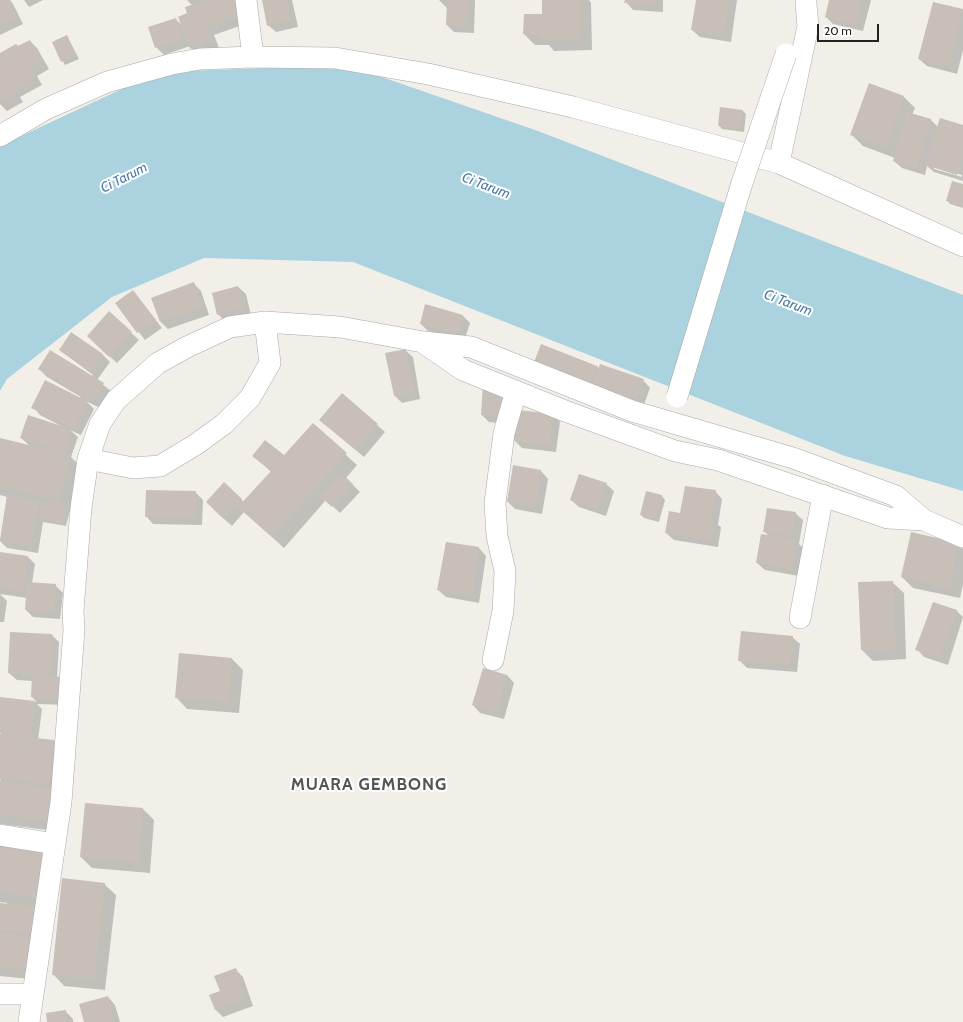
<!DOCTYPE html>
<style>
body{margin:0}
#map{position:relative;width:963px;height:1022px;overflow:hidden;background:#f2efe9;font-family:Cabin,sans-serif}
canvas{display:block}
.scale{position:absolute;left:817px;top:24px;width:62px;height:18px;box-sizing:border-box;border:2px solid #222;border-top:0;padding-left:5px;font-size:12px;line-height:14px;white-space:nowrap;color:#222;-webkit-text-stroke:3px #fff;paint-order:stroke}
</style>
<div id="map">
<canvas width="963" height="1022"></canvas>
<div class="scale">20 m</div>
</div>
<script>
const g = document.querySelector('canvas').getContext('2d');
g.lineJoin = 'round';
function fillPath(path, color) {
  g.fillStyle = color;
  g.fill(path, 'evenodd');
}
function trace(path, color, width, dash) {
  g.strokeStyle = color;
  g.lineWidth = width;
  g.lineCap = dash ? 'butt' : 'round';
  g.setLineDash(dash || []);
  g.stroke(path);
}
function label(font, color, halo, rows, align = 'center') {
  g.font = font + ' Cabin,sans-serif';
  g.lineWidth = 4;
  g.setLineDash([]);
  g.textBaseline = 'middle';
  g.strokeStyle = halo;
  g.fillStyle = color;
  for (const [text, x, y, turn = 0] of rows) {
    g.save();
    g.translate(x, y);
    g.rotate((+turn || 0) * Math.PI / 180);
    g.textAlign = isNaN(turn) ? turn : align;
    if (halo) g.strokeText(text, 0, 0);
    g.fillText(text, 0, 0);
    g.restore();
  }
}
fillPath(new Path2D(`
 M347,65L538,131L963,295V491L845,456L353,262L204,258L112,297L7,379L0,391V146L158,72Z`), '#aad3df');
fillPath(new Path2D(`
 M0,0H10L13,4L23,24L0,35Z
 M24,0H43L29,7Z
 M187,0H240L248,23L214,35L219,48L198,56L190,46L164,55L156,47L175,19L183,26L193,6Z
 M263,0H292L298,27L276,32L268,25Z
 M475,0L474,33L454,32L447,25V8L439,0Z
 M543,0H589L591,3L592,50L554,51L549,45H535L524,34L525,15H543Z
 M626,0H663V12L633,10L626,2Z
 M697,0H737L731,42L700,37L692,30Z
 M830,0H871L863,31L833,24L826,17Z
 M934,3L963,10V50L957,74L927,66L919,59Z
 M67,36L79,59L65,65L53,43Z
 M30,41L37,48L49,69L37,76L42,85L20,97L23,102L7,111L0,104V65L2,67L0,54Z
 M904,97L915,108L912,115L931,120L938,127L963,126V181L934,172L927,166L925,175L902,168L894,161L895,158L863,146L852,135ZM934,167L962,175V177L934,169Z
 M743,111L746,114L744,132L722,129L719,125Z
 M963,185V208L950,204L947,200Z
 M193,283L201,291L209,315L168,329L161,322L152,298Z
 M238,287L246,294L251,315L226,322L218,314Z
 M133,291L162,328L145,340L116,303Z
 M109,313L139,340L117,363L95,343Z
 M462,315L470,323L464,341L428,331L421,324Z
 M71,333L103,355L110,362L97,380L111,391L100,408L86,401L94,409L81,435L70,430L78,437L71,457L81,467L66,526L43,522L38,553L7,548L0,541L7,497L0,495V439L31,447L21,438L65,428L40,415L33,407L81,397L47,377L39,369L92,376L93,375L60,350Z
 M405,350L413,357L420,399L402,403L394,395Z
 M597,366L599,369L643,380L650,388L641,413L542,372Z
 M484,386L510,424L489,422L482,415Z
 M553,414L560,422L556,452L522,448L515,441Z
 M313,425L357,465L346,478L360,492L340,513L326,500L284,548L244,512L232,526L214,510L224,484L244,502L271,472L254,455L284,457Z
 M377,425L385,432L364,457L328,427Z
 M541,471L548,479L542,514L515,509L508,502Z
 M606,484L614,491L606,516L579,507L571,500Z
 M715,491L722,499L718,525L721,527L718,547L674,540L666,533L681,514Z
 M195,492L203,500L202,525L153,524L146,516Z
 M662,496L665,500L659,522L644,518L641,515Z
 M795,513L803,520L799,544L803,548L799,576L765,570L757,563L769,536L764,531Z
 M446,543L479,548L486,556L479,603L446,597L438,590Z
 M958,544L963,549V584L960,598L913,588L902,577Z
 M0,553L28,557L35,564L32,583L55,585L63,593L60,619L33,617L26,610L27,598L0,594Z
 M892,582L904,593L906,659L873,661L862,650Z
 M0,594L7,601L4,622H0Z
 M933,603L957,611L963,617L948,665L924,657L917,649Z
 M52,635L59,642L57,678L69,705L37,704L42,709L38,740L54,741L65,752L63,832L0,824L1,698L37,702L32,697L33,681L17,680L9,673Z
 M792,637L800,644L797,672L747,668L739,660Z
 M232,659L243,670L239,713L187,709L176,697Z
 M507,675L514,683L504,719L480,713L473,705Z
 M143,809L154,820L150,873L92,868L81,857Z
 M0,839L54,856L40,980L0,976V904L7,905V903L0,902Z
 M104,884L116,895L105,990L64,986L53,974Z
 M235,969L243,977L253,1006L223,1017L215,1009L221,991Z
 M108,997L115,1005L120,1022H85Z
 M65,1011L73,1019V1022H48Z`), '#0003');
fillPath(new Path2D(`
 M0,0H9L16,17L0,25Z
 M207,0H236L241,15L207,27L212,40L190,49L178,17L187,13L185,7Z
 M262,0H287L291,20L267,26Z
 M447,0H468L467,26L446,25Z
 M542,0H581V39L542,40V35L523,34L524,14H542Z
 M625,0H656V5L624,3Z
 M696,0H729L723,35L691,30Z
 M829,0H862L855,25L825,17Z
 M933,2L963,9L949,67L918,59Z
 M176,18L182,39L155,48L148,27Z
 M67,35L76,55L61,62L52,42Z
 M30,40L42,61L30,68L35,77L14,90L16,94L0,103V67L12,87L0,65V53L16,44L18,46Z
 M869,83L904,96L886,148L850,135Z
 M720,107L743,110L740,129L718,126Z
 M907,112L931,119L917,168L893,161Z
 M940,118L963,125V157L957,175L925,165Z
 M952,181L963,184V206L946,201Z
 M194,282L202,307L160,322L151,298Z
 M238,286L244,308L217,315L212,293Z
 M133,290L156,320L137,333L115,303Z
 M425,304L463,315L457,335L420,324Z
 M109,311L132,332L109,357L87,336Z
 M71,332L103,354L90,372L59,350Z
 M541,344L597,366L589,387L533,365Z
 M406,349L414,392L394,396L385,353Z
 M50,350L104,383L93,402L38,369Z
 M600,364L644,379L634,407L590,391Z
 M45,380L87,401L74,428L31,408Z
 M483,385L505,387L503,417L481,415Z
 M342,393L378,424L356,450L319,420Z
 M518,410L553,414L549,445L514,441Z
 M28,415L71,429L63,452L20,438Z
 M313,423L347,453L272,537L238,507L271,471L252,456L265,440L284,455Z
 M0,438L70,455L59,501L0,487Z
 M513,465L541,470L535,507L507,502Z
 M341,473L353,484L332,507L320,496Z
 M579,474L607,483L598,509L570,500Z
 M224,482L242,499L224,519L206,502Z
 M685,486L716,490L711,518L714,519L710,540L665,533L669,511L680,513Z
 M146,490L196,491L195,518L145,517Z
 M646,491L662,495L656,519L640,515Z
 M7,495L39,501L31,546L0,541Z
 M42,501L66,505L63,523L39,519Z
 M767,508L796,512L792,536L763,532Z
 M911,532L959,543L949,588L901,577Z
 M761,534L796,539L792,569L756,563Z
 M446,542L479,547L472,596L437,590Z
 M0,552L28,556L23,592L0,588Z
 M893,581L895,649L861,650L858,582Z
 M27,582L56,584L53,612L25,610Z
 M933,602L957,610L940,658L915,650Z
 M741,631L793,636L790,665L738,661Z
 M10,632L52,634L50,675L8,673Z
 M179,653L232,658L228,702L175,698Z
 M483,668L507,675L496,712L472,705Z
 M32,676L63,677L62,698L31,697Z
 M0,697L35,701L31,736L0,733Z
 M0,734L54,740L49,784L0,778Z
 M0,781L57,789L52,821L0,814Z
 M85,803L143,808L139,862L80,857Z
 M0,838L43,844L36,897L0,892Z
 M62,878L105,883L94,979L52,975Z
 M0,903L38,907L35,934L0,930Z
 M0,933L33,937L29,970L0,966Z
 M236,968L246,998L215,1010L209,995L220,991L214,976Z
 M108,996L115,1022H84L79,1004Z
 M66,1010L67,1022H47L46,1013Z`), '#c7bfb8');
const minor = new Path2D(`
 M246,0L253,57L335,58L428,74L573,107L779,163L963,246
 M0,136L46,109L107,82L172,64L200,59L253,57
 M779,163L808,26L806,4
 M425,344L463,370L565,411L675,451L718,460L888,518L924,520
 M88,459L133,468L160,466L195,445L224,424L250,398L270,363L265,322
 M800,618L823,495
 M493,660L503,611L505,571L497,536L495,503L504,433L516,391
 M0,835L55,844
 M0,994H33
 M29,1022L61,802L74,630L73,611L81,508L88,459L100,424L116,400L158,363L187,347L230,327L265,322L340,327L423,342L471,347L632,411L793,458L896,496L924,520L963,537`);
trace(minor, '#a9a9a9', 22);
trace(minor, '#fff', 21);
const minorBridge = new Path2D(`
 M677,397L742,183L786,54`);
trace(minorBridge, '#a9a9a9', 22, []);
trace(minorBridge, '#fff', 21);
label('italic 14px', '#4a7aab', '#fff', [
 ["Ci Tarum",124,178,-27],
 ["Ci Tarum",486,186,21],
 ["Ci Tarum",788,303,21]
]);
g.letterSpacing = '1px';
label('bold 17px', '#555', '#fff', [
 ["MUARA GEMBONG",369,785]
]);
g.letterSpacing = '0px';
</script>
